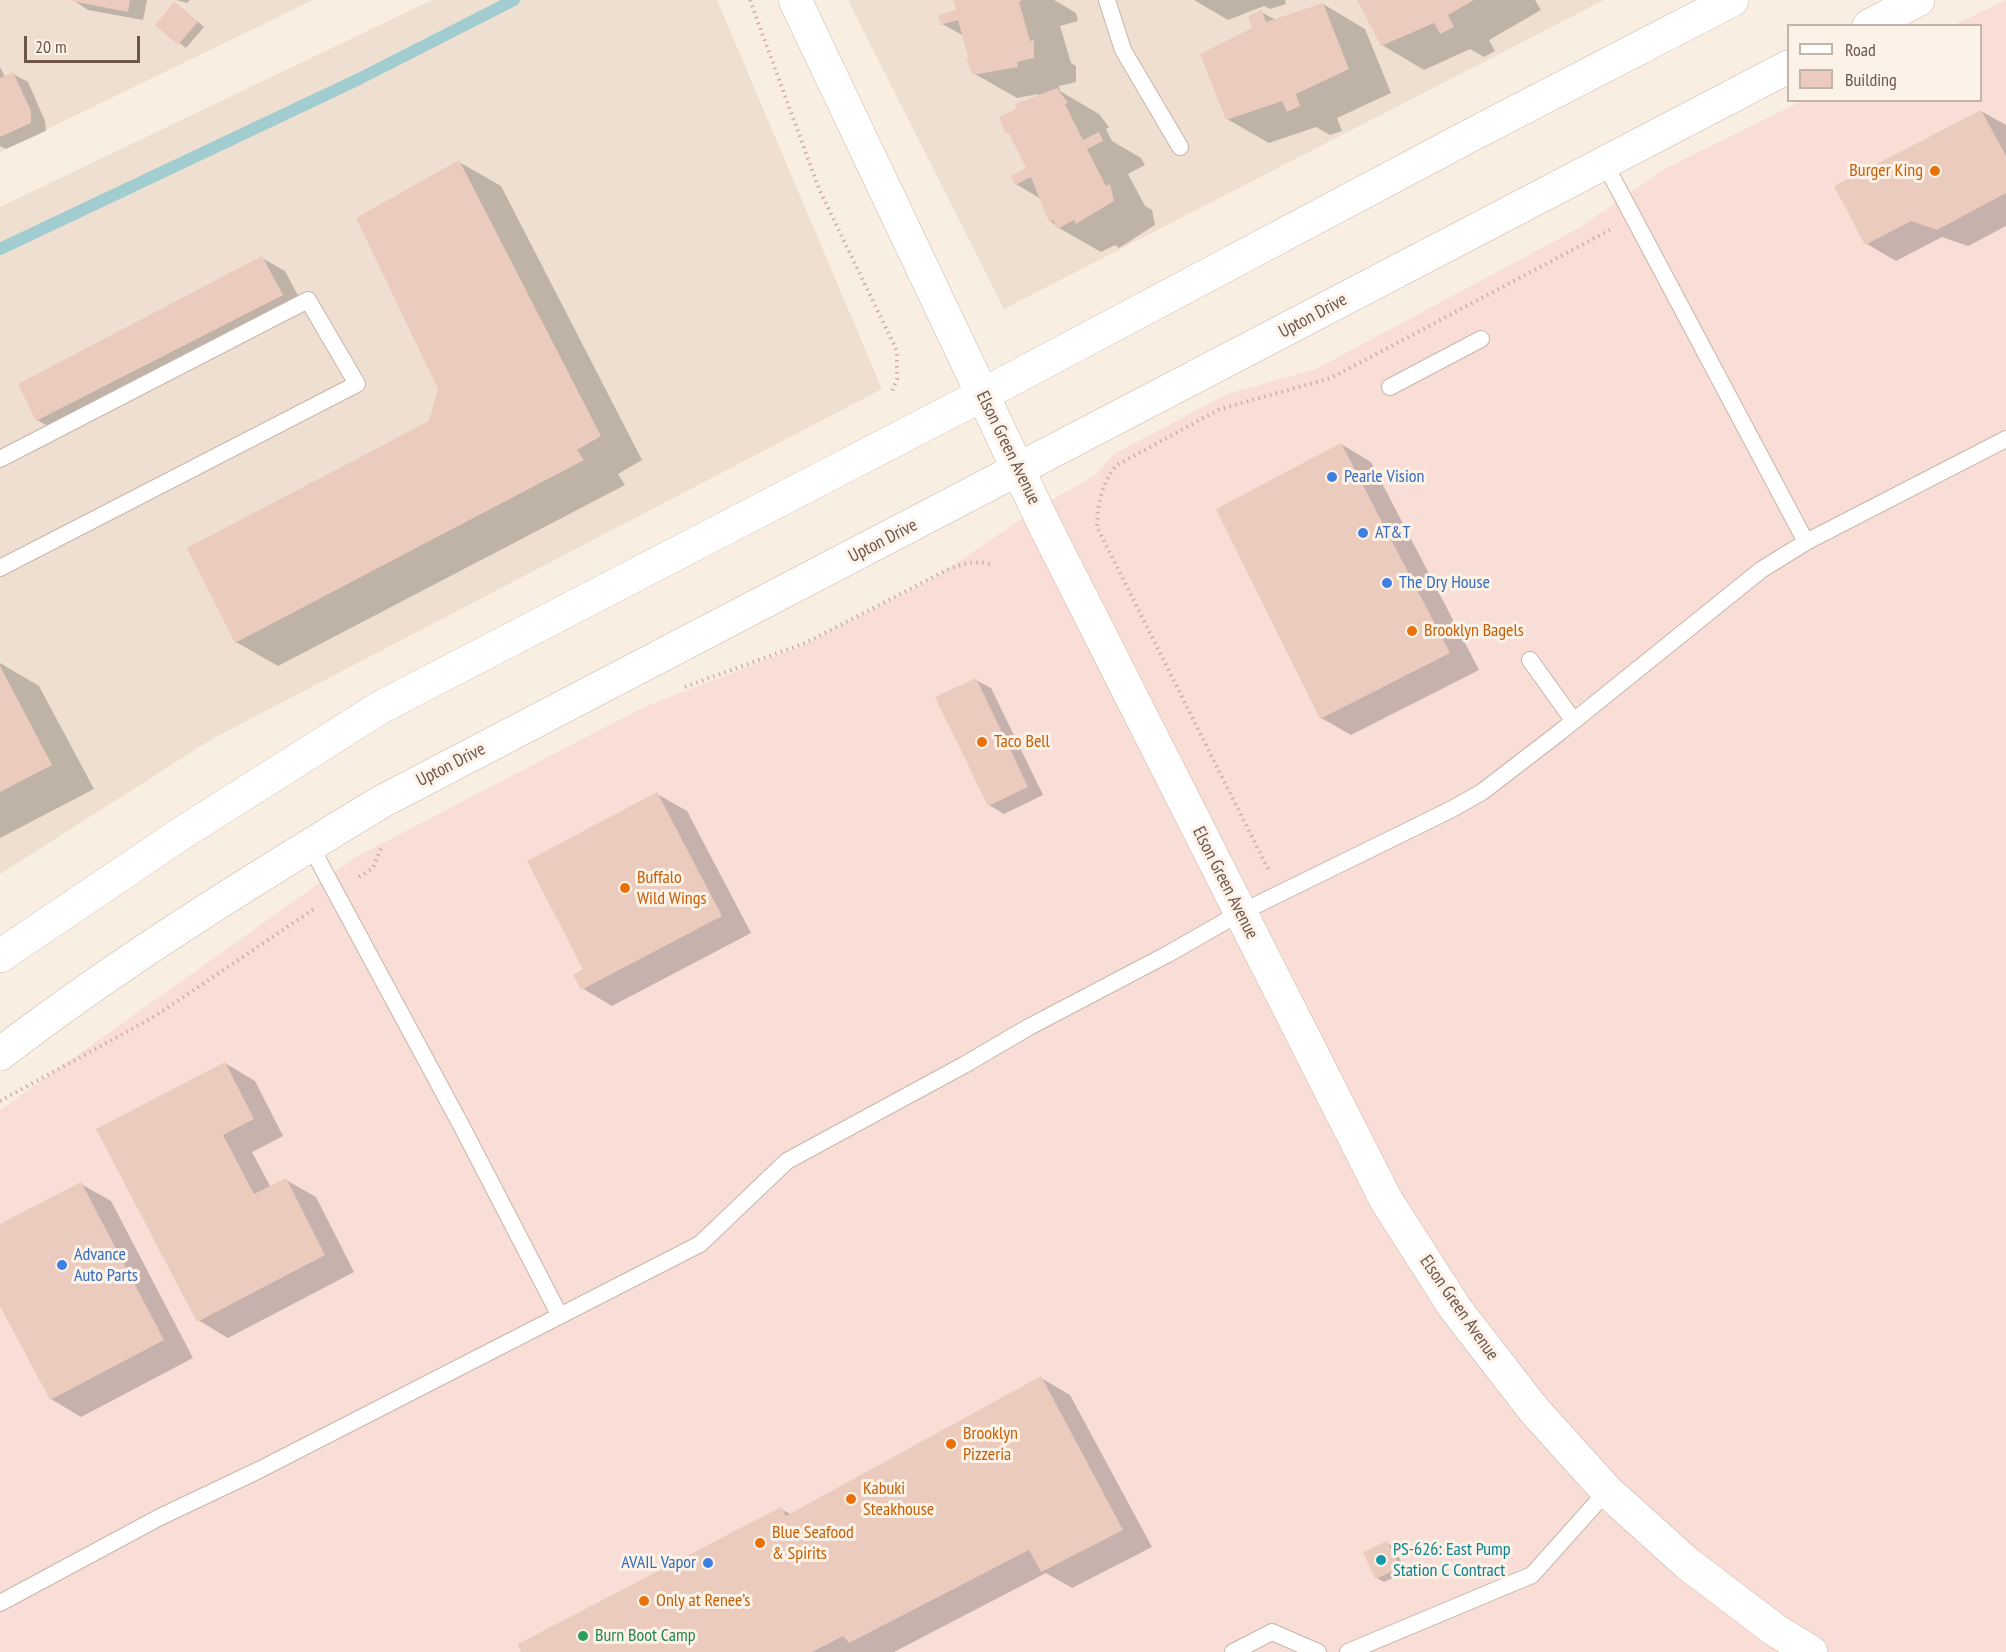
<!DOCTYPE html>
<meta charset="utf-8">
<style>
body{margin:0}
#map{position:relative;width:2006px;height:1652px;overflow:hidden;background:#f9eee2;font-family:"PT Sans Narrow",sans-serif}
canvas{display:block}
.legend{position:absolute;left:1787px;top:24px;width:195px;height:78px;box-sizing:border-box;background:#fcf2e7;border:2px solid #c3b3a9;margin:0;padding:8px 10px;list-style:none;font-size:18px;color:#6d554c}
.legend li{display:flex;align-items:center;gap:12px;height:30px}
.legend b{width:30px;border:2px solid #c3b3a9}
.scale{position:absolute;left:24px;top:36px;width:116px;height:27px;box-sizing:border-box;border:3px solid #6d554c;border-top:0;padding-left:8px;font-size:18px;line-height:21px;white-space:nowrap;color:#6d554c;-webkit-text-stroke:4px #fcf2e7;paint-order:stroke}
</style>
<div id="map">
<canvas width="2006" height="1652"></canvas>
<ul class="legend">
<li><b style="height:8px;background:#fff"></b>Road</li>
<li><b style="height:16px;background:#ebcbbd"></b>Building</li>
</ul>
<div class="scale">20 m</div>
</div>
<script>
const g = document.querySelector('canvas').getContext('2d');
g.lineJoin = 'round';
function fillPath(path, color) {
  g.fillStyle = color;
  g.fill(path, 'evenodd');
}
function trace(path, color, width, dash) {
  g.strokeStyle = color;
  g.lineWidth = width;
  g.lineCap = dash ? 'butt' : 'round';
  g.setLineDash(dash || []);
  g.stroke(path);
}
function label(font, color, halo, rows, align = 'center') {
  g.font = font + ' "PT Sans Narrow",sans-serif';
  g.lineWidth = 6;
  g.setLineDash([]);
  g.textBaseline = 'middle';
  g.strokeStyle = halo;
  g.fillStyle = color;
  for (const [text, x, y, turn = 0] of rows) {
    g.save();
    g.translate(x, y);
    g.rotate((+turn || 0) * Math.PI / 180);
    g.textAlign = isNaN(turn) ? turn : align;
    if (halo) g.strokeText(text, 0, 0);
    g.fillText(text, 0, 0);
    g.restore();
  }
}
fillPath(new Path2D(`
 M0,0H313L0,152Z
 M432,0H717L882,389L212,739L0,874V207Z
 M848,0H1604L1004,309Z`), '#efdfd1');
fillPath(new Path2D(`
 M2006,0V1652H0V1110L356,857L644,707L804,645L936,577L1033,511L1095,475L1114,454L1227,394L1316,369L1577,229L1668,167L1802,101L1980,100V26L1954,25Z`), '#f8ded7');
fillPath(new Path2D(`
 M73,0H147L143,20L88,10Z
 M176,0H190L187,3Z
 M954,0H1054L1076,13L1078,21L1060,26L1071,63L1076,66V82L1059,86L1060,91L1099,114L1109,127L1106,129L1112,141L1141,158L1145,165L1128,174L1145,206L1152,210L1155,225L1119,248L1115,245L1101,252L1059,228L1050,221L1041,199L1016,184L1028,169L1012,135L1006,132L1039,94L1017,98L975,74L964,36L942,24L957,11Z
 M1194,0H1285L1286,4L1270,9L1264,6L1228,20Z
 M1359,0H1535L1541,10L1489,40L1495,51L1484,57L1470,49L1424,70L1382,45Z
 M1323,4L1365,29L1391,93L1337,118L1342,131L1330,135L1316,127L1269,143L1227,119L1254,29L1261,12L1276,20Z
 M181,8L204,27L186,48L157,25Z
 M0,67L5,77L13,74L28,82L45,121L46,131L6,149L0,146Z
 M1981,111L2006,125V226L1968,246L1942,237L1896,261L1867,244L1837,187Z
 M459,162L501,186L642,460L618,474L625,485L278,666L236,642L430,422L439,388Z
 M262,258L285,271L305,309L60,433L37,420Z
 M1341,444L1371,462L1479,670L1351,735L1321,718Z
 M0,663L39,686L94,789L0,838Z
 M976,680L991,688L1043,795L1004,814L989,805Z
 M657,794L687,811L751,933L612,1006L582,988L585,970Z
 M225,1063L255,1081L283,1136L252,1152L271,1188L286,1180L316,1197L354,1272L228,1338L198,1320Z
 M81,1184L111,1201L193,1358L81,1417L51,1399L0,1302V1226Z
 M1041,1378L1070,1395L1152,1547L1072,1588L1046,1573L894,1652H523L781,1509L792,1515Z
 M1387,1543L1394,1547L1406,1572L1384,1582L1377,1578Z`), '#0003');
trace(new Path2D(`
 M0,249L359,79L514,0`), '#a1cdd0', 12);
fillPath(new Path2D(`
 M67,0H130L128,12Z
 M953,0H1023L1019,2L1030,41L1034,40V58L1017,62L1018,67L973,75L966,58L968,57L958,20L941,25L938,15L956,10Z
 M1357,0H1474L1448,15L1454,27L1440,34L1434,23L1381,46Z
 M174,2L198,22L178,45L155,25Z
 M1323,3L1349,69L1296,94L1300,106L1287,112L1282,101L1226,120L1200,54L1252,28L1248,16L1262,10L1266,22Z
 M13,72L31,111V123L0,137V78Z
 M1057,88L1068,103L1065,104L1083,140L1099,132L1103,141L1087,149L1106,186L1110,184L1114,201L1076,224L1074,220L1057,229L1053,220L1049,222L1031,177L1015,185L1011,176L1026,168L1009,133H1005L999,117L1016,109L1015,104Z
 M1981,110L2006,156V193L1937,230L1911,221L1865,245L1834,186Z
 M459,160L601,436L577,450L584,460L235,643L187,548L429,421L438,389L356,218Z
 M262,256L283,295L36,421L18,384Z
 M1341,443L1450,653L1320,719L1216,509Z
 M0,666L52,765L0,792Z
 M976,678L1028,787L988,806L935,697Z
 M657,792L722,916L581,990L573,975L583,969L527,861Z
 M225,1062L254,1119L223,1135L254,1194L286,1178L325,1255L197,1322L96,1129Z
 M81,1182L164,1340L50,1400L0,1306V1224Z
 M1041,1376L1123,1530L1041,1572L1029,1550L849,1643L843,1636L812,1652H521L518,1644L781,1507L786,1516Z
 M1387,1541L1400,1568L1375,1579L1363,1552Z`), '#ebcbbd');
const lane = new Path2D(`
 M1107,0L1123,50L1180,147
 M1604,162L1806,542
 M1390,387L1481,339
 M0,459L308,300L357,384L0,568
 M1530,660L1573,720
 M310,845L461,1125L560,1316
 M0,1603L160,1517L259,1470L700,1244L787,1161L964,1065L1029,1027L1168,954L1240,913L1452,809L1482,792L1560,732L1761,570L1806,542L2006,439
 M1233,1652L1272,1632L1318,1652
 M1348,1652L1532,1575L1607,1491`);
const secondary = new Path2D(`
 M795,0L1043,522L1386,1200L1455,1308L1534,1410L1607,1491L1688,1564L1775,1630L1811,1652
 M1869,26L1918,0
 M0,956L182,833L381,707L982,395L1475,133L1732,0
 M0,1054C121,961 251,881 381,802L1788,67`);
trace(lane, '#c8b5ab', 18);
trace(secondary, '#cdb7ab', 34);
trace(new Path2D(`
 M750,0L819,189L897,351V379L891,394
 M685,687L805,643L947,570C961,564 974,560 990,564
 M1268,869L1097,527C1097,506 1102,481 1117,465L1220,409L1331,378L1610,230
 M359,877L373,868L382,846
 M0,1101L152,1018L314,909`), '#cfafa1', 4, [1.5, 4.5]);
trace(lane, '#fff', 16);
trace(secondary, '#fff', 33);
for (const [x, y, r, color] of [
 [1935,171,6,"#e8710a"],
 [1332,477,6,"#3f7fe0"],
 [1363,533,6,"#3f7fe0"],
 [1387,583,6,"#3f7fe0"],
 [1412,631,6,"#e8710a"],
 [982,742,6,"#e8710a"],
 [625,888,6,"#e8710a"],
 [62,1265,6,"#3f7fe0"],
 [951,1444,6,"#e8710a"],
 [851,1499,6,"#e8710a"],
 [760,1543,6,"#e8710a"],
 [1381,1560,6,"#0f9aa8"],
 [708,1563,6,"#3f7fe0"],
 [644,1601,6,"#e8710a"],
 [583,1636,6,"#2e9e5b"]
]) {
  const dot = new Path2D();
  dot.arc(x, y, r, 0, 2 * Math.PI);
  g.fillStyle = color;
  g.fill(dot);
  trace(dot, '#fcf2e7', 2);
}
label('18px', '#c56008', '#fcf2e7', [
 ["Burger King",1923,171,"right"],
 ["Brooklyn Bagels",1424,631],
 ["Taco Bell",994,742],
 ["Buffalo",637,878],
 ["Wild Wings",637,899],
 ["Brooklyn",963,1434],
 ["Pizzeria",963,1455],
 ["Kabuki",863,1489],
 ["Steakhouse",863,1510],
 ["Blue Seafood",772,1533],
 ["& Spirits",772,1554],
 ["Only at Renee’s",656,1601]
], 'left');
label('18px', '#6d554c', '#fcf2e7', [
 ["Upton Drive",1313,316,-28],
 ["Elson Green Avenue",1008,448,64],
 ["Upton Drive",883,541,-27],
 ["Upton Drive",451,765,-27],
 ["Elson Green Avenue",1225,883,63],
 ["Elson Green Avenue",1459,1308,55]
]);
label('18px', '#366cbe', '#fcf2e7', [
 ["Pearle Vision",1344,477],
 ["AT&T",1375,533],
 ["The Dry House",1399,583],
 ["Advance",74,1255],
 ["Auto Parts",74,1276],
 ["AVAIL Vapor",696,1563,"right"]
], 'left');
label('18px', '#0d838f', '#fcf2e7', [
 ["PS-626: East Pump",1393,1550],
 ["Station C Contract",1393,1571]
], 'left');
label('18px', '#27864d', '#fcf2e7', [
 ["Burn Boot Camp",595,1636]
], 'left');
</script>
